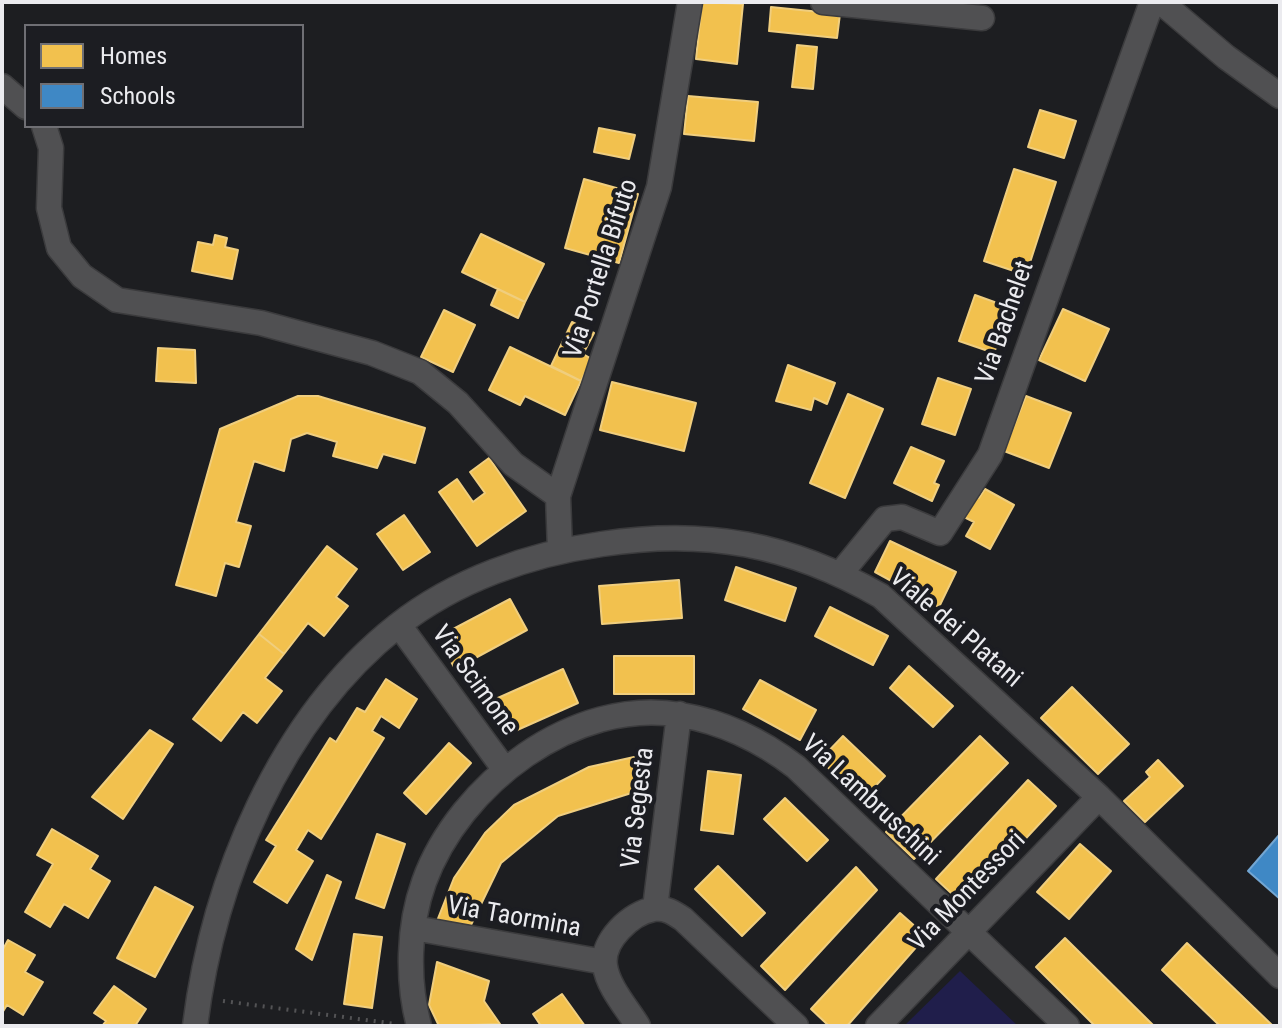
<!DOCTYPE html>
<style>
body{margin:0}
#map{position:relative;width:1282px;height:1028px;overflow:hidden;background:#1d1e21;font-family:"Roboto Condensed",sans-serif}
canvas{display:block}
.frame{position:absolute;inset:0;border:4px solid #ebebef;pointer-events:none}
.legend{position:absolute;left:24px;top:24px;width:280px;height:104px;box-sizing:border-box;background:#1c1d22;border:2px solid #6f6f74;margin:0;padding:10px 14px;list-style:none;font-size:24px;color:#ebebef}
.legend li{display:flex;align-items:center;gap:16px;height:40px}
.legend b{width:40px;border:2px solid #6f6f74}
</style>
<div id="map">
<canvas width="1282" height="1028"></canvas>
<div class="frame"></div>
<ul class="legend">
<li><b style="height:22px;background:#f2c14e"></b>Homes</li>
<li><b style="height:22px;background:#3f88c5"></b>Schools</li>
</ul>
</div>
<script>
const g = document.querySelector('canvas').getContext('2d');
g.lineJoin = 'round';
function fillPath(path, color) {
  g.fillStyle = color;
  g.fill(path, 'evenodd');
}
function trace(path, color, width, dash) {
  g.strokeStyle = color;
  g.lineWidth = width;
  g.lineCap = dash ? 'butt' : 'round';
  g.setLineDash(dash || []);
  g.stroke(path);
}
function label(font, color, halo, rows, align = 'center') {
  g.font = font + ' "Roboto Condensed",sans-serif';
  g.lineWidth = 8;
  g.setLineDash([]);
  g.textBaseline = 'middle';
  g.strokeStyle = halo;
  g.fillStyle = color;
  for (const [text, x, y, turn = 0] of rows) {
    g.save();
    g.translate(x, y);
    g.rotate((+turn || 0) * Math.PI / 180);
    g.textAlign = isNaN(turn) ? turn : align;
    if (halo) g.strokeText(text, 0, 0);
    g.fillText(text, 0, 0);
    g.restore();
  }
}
fillPath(new Path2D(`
 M960,971L1018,1026H904Z`), '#201e4b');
const homes = new Path2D(`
 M702,2L743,4L737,64L696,59Z
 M771,7L840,14L837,38L769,31Z
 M797,45L817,47L813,89L792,87Z
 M688,96L758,102L754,141L684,134Z
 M1040,110L1076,121L1064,158L1028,147Z
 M599,128L635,135L629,159L594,152Z
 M1014,169L1056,182L1026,275L984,261Z
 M584,179L638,194L619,263L565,248Z
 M481,234L544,264L525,302L462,272Z
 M215,235L227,238L225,247L238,250L232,279L192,271L198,242L213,245Z
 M498,289L525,302L518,318L491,305Z
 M975,295L1011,308L994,353L959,341Z
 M1063,309L1109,329L1085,381L1039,360Z
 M444,310L475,325L453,372L421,357Z
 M572,322L594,333L583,354L592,359L581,381L551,366Z
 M510,347L581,381L565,415L525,396L520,405L489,390Z
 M158,348L195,350L196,383L156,381Z
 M788,365L835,383L827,404L814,398L811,410L776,401Z
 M938,378L971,389L955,435L922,424Z
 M612,382L696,403L684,451L600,430Z
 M848,394L883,409L845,498L810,483Z
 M298,396H318L425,428L415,463L383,454L377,468L333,456L337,442L307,433L291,439L284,471L254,461L236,522L251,526L239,567L225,563L216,596L176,585L220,429Z
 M1026,396L1071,413L1049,468L1004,451Z
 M911,447L944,461L934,483L939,485L932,501L894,483Z
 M489,458L526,511L477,546L439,492L457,479L473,502L485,493L470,472Z
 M985,489L1014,505L990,549L966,536L974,522L962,516L973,495L979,498Z
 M404,515L430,552L403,570L377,534Z
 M890,541L956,572L939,607L875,572Z
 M327,546L357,569L336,597L348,606L324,636L308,623L284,654L259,634Z
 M736,567L796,588L785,621L725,600Z
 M679,580L682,618L602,624L599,586Z
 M510,599L527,630L455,669L438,637Z
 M830,607L888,636L873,665L815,636Z
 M259,634L284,654L265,678L282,691L257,723L243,712L221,741L193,719Z
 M614,656H694V694H614Z
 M909,666L953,706L933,727L890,688Z
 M563,669L578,703L506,735L491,701Z
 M386,679L417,699L399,728L381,716L372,731L384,738L321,839L308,830L296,850L313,861L287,903L254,882L276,846L266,840L330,738L336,742L357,708L365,712Z
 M760,680L816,710L800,740L743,709Z
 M1072,687L1129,744L1098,774L1041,718Z
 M150,730L173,744L123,819L92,797Z
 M843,736L885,776L862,800L820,760Z
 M980,736L1008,763L914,859L886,832Z
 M449,743L471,763L426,814L404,793Z
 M634,757L641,790L558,816L501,863L470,927L437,921L454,878L485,833L514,805L589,767Z
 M1158,760L1183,786L1145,822L1124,801L1150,777L1146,772Z
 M708,771L741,775L733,834L701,830Z
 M1028,780L1056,806L964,905L936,879Z
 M785,798L828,840L807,861L764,819Z
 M52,829L98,856L90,869L110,881L88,918L64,904L50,927L25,912L53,864L37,855Z
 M377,834L405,844L384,908L356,898Z
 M1080,844L1111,871L1069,919L1037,892Z
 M718,866L765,913L742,936L695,889Z
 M856,867L877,890L785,990L761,966Z
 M327,875L341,882L312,960L296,949Z
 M155,887L193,907L155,977L117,958Z
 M900,913L926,936L847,1026H829L811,1009Z
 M354,934L382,937L372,1008L344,1004Z
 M1065,938L1154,1026H1095L1036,967Z
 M8,940L35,955L25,972L43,982L23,1015L7,1005L2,1013V951Z
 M1187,943L1273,1026H1220L1162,970Z
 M437,962L489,981L484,1001L500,1024L439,1026L429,1005Z
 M114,986L146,1009L135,1026H102L106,1021L94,1013Z
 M562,994L585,1026H541L533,1014Z`);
fillPath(homes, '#f2c14e');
trace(homes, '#f0ce7e', 2);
const schools = new Path2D(`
 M1280,834V899L1248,871Z`);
fillPath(schools, '#3f88c5');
trace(schools, '#73a6d2', 2);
const minor = new Path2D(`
 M823,2L982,18
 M1161,2L1226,57L1280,96
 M2,86L26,107
 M44,126L51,148L49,208L59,248L82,276L117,300L261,323L372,353L420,372L458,403L513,464L558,496
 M560,550L558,496L659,187L690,2
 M841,573L885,519L902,517L940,533L990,455L1152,2
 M399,625L505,770
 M655,908L679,714
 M414,928L604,962
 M195,1026C213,881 279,719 397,626C455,580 530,554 602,544C706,528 790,544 881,596L1099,797L1280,976
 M419,1026C407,981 408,926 424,882C459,785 574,696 681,715C723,722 762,741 796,767L1067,1026
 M638,1026C627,1008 608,987 605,966C601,941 631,913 654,909C665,907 674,913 683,919L796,1026
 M878,1026L1099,797`);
trace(minor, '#3b3b3d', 27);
trace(new Path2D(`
 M223,1001L396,1024`), '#535355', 4, [2, 6]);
trace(minor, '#505052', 24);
label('26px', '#ebebef', '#1c1d22', [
 ["Via Portella Bifuto",602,269,-72],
 ["Via Bachelet",1006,323,-71],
 ["Viale dei Platani",955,629,41],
 ["Via Scimone",474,681,54],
 ["Via Lambruschini",870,801,43],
 ["Via Segesta",639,808,-83],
 ["Via Montessori",968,892,-46],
 ["Via Taormina",514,918,10]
]);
</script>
